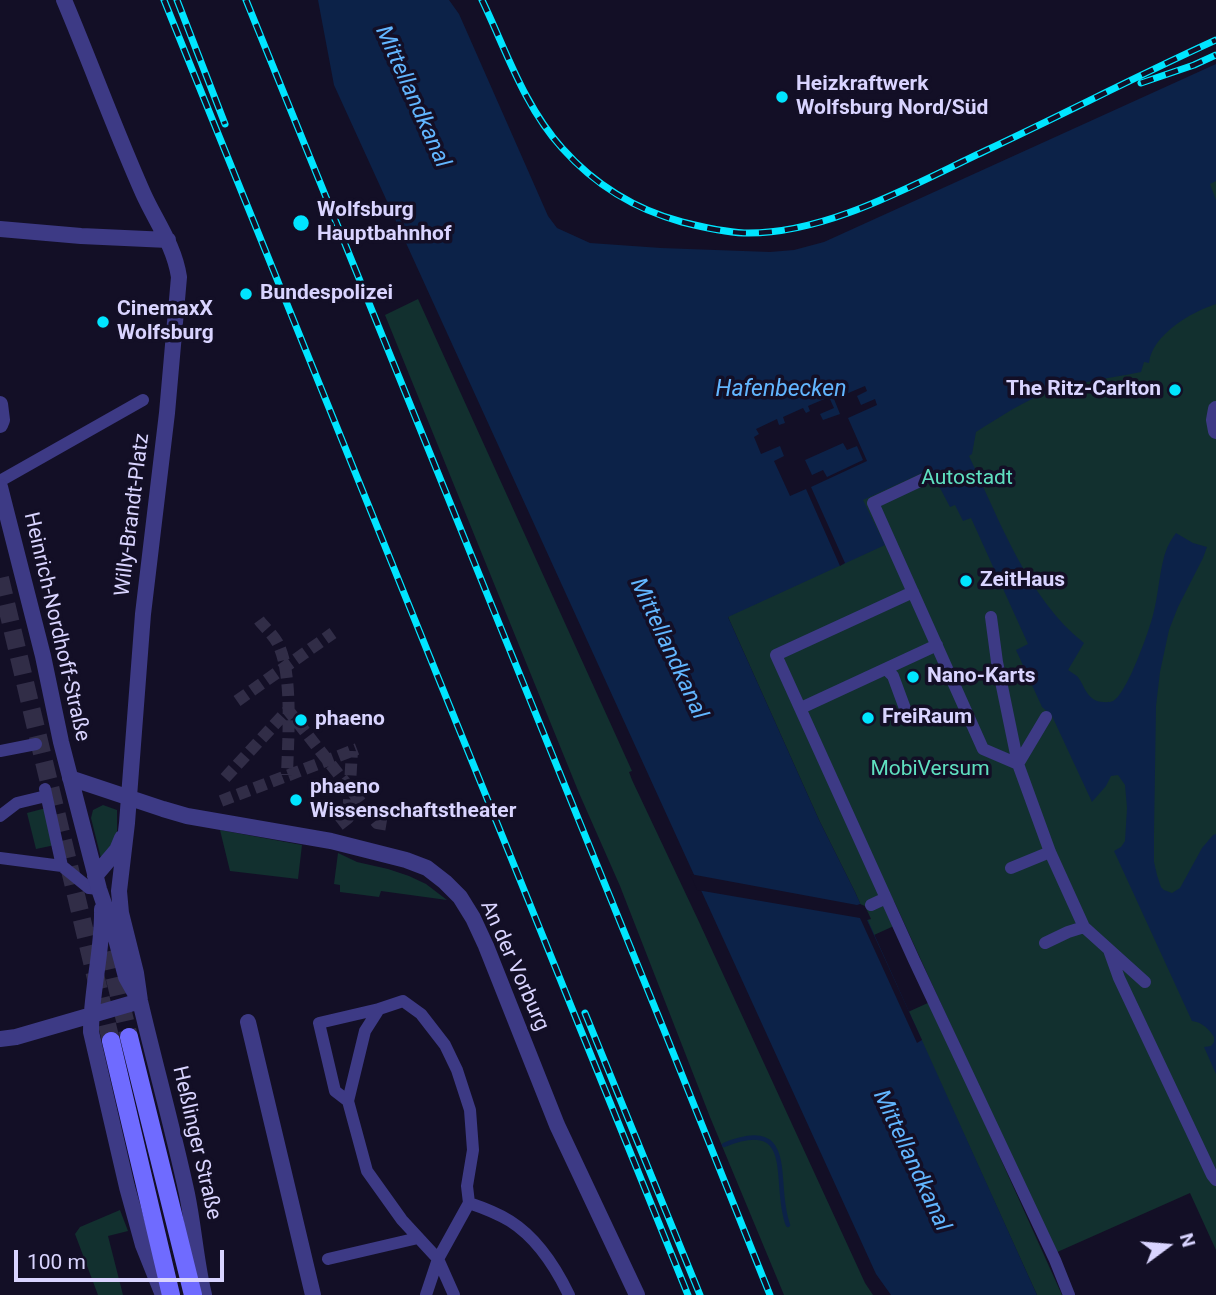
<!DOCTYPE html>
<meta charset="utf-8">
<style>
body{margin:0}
#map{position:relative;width:1216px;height:1295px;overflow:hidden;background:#130f26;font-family:Roboto,sans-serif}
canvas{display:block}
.north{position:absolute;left:1132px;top:1211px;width:70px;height:70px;-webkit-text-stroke:5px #130f26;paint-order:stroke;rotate:74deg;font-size:19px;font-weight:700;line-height:28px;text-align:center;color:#d9d4ff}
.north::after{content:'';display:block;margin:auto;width:24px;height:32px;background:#d9d4ff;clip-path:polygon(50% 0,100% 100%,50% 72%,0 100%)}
.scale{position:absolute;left:14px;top:1250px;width:210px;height:32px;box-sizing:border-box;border:4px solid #d9d4ff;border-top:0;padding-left:9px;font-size:21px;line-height:24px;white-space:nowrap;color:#d9d4ff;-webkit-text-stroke:5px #130f26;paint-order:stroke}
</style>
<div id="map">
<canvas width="1216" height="1295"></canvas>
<div class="north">N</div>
<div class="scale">100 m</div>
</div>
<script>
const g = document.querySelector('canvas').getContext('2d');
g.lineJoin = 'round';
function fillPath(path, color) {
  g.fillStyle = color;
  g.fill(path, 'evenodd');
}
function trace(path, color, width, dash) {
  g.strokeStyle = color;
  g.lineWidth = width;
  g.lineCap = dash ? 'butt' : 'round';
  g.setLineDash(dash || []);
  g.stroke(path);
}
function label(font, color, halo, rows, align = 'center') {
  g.font = font + ' Roboto,sans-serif';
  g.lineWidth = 7;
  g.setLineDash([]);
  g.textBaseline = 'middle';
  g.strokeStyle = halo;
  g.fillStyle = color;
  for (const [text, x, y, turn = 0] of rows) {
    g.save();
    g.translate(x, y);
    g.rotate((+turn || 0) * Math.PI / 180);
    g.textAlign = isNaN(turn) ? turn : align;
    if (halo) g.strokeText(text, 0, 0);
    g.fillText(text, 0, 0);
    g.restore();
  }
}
fillPath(new Path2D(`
 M1216,77V1250L1190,1193L1055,1253L894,901L896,925L874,935L855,892L819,820L728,617L798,277Z
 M418,299L632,771L629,772L632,780L700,924L865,1283L873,1295H784L710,1117L620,886L579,793L385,315Z
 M103,805L117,810V839L101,858L91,818L93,810Z
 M46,808L55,845L36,849L27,813Z
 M220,830L302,845L298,879L230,871Z
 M338,853L357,862L388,869L409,876L426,884L447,900L381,891L379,897L340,892V885L334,884Z
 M930,1002L1062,1295H1037L908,1012Z
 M120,1210L128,1231L108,1236L123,1295H98L75,1234L80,1227Z`), '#12302f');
fillPath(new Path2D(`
 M318,0H449L459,14L548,216L557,228L590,243L661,248L770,252L794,250L824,242L1216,64V181L1210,184L1216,200V304C1191,312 1152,335 1149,363L1144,362L1141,372C1111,378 1079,382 1049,392C1023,401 1000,417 976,432L972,454L969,456C999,519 1028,599 1084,643L1068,670C1071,672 1074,674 1077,676C1084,684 1085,696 1097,701C1100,702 1109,703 1113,701C1127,694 1149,631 1153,615C1158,596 1159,576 1164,557C1167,547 1170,541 1176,533L1193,543L1207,547L1203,558L1178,607L1169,630L1160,672L1156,706L1154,833V862L1157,875L1161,887L1164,890L1172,893L1180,888L1202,848L1213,835L1216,834V1074L1204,1047L1211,1046L1214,1042V1037C1209,1029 1202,1022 1192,1021L1114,851L1121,847L1125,841L1127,808L1125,785L1118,775L1111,776L1106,786L1092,802L1052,716L1042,707L1016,650L1028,644L971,518L963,521L955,505L950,507L930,469L863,500L885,545L728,617L819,820L855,892L1037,1295H891L876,1274L334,85Z`), '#0c2248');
fillPath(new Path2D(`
 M865,386L867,391L857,396L861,405L875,399L877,405L848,418L867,461L811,487L845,563L840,566L806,489L790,496L774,461L784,456L780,446L761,454L754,437L759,434L756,429L777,419L779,425L785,423L783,417L803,408L806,413L810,411L808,406L829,397L834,408L820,414L823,420L840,414L834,399ZM843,443L847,450L857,446L863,460L827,477L823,470L812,475L805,460Z
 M690,874L857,905L860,904L865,906L871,919L867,920L922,1040L917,1043L860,918L697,890Z`), '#130f26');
trace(new Path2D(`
 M724,1145C799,1114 772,1185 788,1225`), '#0c2248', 4.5);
trace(new Path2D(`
 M259,620C265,628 275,636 279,646C293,677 288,740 287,775
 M237,701L333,633
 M225,778L288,710L377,823L389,825
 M221,801L357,749
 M339,825L348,818L352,751`), '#312d47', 12, [12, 6]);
trace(new Path2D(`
 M0,578L111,1041
 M102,925L129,1037`), '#312d47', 18, [18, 9]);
trace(new Path2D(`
 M924,479L873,503L983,749L1018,764L1046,717
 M0,481L143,400
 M913,592L776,655L914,960L1055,1260L1069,1295
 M991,617L997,662L1018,764L1050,852L1084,927L1145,982
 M886,669L893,676L907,714
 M801,708L937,645
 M0,751L36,744
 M45,789L62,866
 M0,816L17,803L46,796
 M0,858L62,866L89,888L99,889
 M1011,868L1050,852
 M871,905L886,898
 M1045,943L1068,932L1084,927
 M1109,950L1119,978L1212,1175L1216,1180
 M348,1101L335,1091L319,1023L379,1009
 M328,1259L418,1238
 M426,1295L438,1259L469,1203
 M454,1295L438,1259L402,1220L367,1171L348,1101L365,1031L379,1009L403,1001L421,1014L445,1045L457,1070L470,1110L473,1150L467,1186L469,1203C484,1208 497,1213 510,1221C537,1238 556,1268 569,1295`), '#3d3a85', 12);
trace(new Path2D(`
 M64,0C91,64 115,130 143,193C156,222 174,245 179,277L167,413L143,614L127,823L119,891L121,913L136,973L140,1001C155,1065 173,1129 187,1194C194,1228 196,1262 204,1295
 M0,229L81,236L168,240
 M0,404L2,420L0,425
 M1216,409L1214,420L1216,431
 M0,487L43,656L61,742L99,889L116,939L126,977L135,993
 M70,778L163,809L187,816L331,841L406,860L427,868L445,882L460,897L473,918L486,946L557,1125L637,1295
 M95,876L117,850L122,838
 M102,909C103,950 91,991 91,1032L127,1187L143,1245L163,1295
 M248,1022L313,1295
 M0,1039L16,1037L140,1001`), '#3d3a85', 16);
trace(new Path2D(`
 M129,1037L193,1295
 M111,1041L171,1295`), '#6f6bff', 18);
const rail = new Path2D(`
 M164,0L688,1295
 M177,0L225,124
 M246,0L664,1030L770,1295
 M482,0C506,50 524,106 562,148C595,185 634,209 682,222C702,227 723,232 744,233C826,235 914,184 987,150C1064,114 1139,75 1216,40
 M1141,83L1194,65L1216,55
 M585,1013L700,1295`);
trace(rail, '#00e5ff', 7);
trace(rail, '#130f26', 4.5, [13]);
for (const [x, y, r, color] of [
 [782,97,7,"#00e5ff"],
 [301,223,9,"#00e5ff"],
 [246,294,7,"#00e5ff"],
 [103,322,7,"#00e5ff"],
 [1175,390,7,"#00e5ff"],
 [966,581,7,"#00e5ff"],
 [913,677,7,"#00e5ff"],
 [868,718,7,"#00e5ff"],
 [301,720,7,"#00e5ff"],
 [296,800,7,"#00e5ff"]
]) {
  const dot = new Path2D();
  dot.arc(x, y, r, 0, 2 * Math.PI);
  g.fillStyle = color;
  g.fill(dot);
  trace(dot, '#130f26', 2.5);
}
label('bold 21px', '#d9d4ff', '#130f26', [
 ["Heizkraftwerk",796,85],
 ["Wolfsburg Nord/Süd",796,109],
 ["Wolfsburg",317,211],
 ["Hauptbahnhof",317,235],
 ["Bundespolizei",260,294],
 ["CinemaxX",117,310],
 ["Wolfsburg",117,334],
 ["The Ritz-Carlton",1161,390,"right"],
 ["ZeitHaus",980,581],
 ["Nano-Karts",927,677],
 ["FreiRaum",882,718],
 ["phaeno",315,720],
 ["phaeno",310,788],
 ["Wissenschaftstheater",310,812]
], 'left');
label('21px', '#5fe0c0', '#130f26', [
 ["Autostadt",967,479],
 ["MobiVersum",930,770]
]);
label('21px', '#d9d4ff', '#130f26', [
 ["Willy-Brandt-Platz",133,515,-83],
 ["Heinrich-Nordhoff-Straße",56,627,77],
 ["An der Vorburg",514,966,66],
 ["Heßlinger Straße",196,1143,77]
]);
label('italic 23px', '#62b6ff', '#130f26', [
 ["Mittellandkanal",412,97,66],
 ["Hafenbecken",781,390],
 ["Mittellandkanal",668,649,65],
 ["Mittellandkanal",911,1161,65]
]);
</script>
